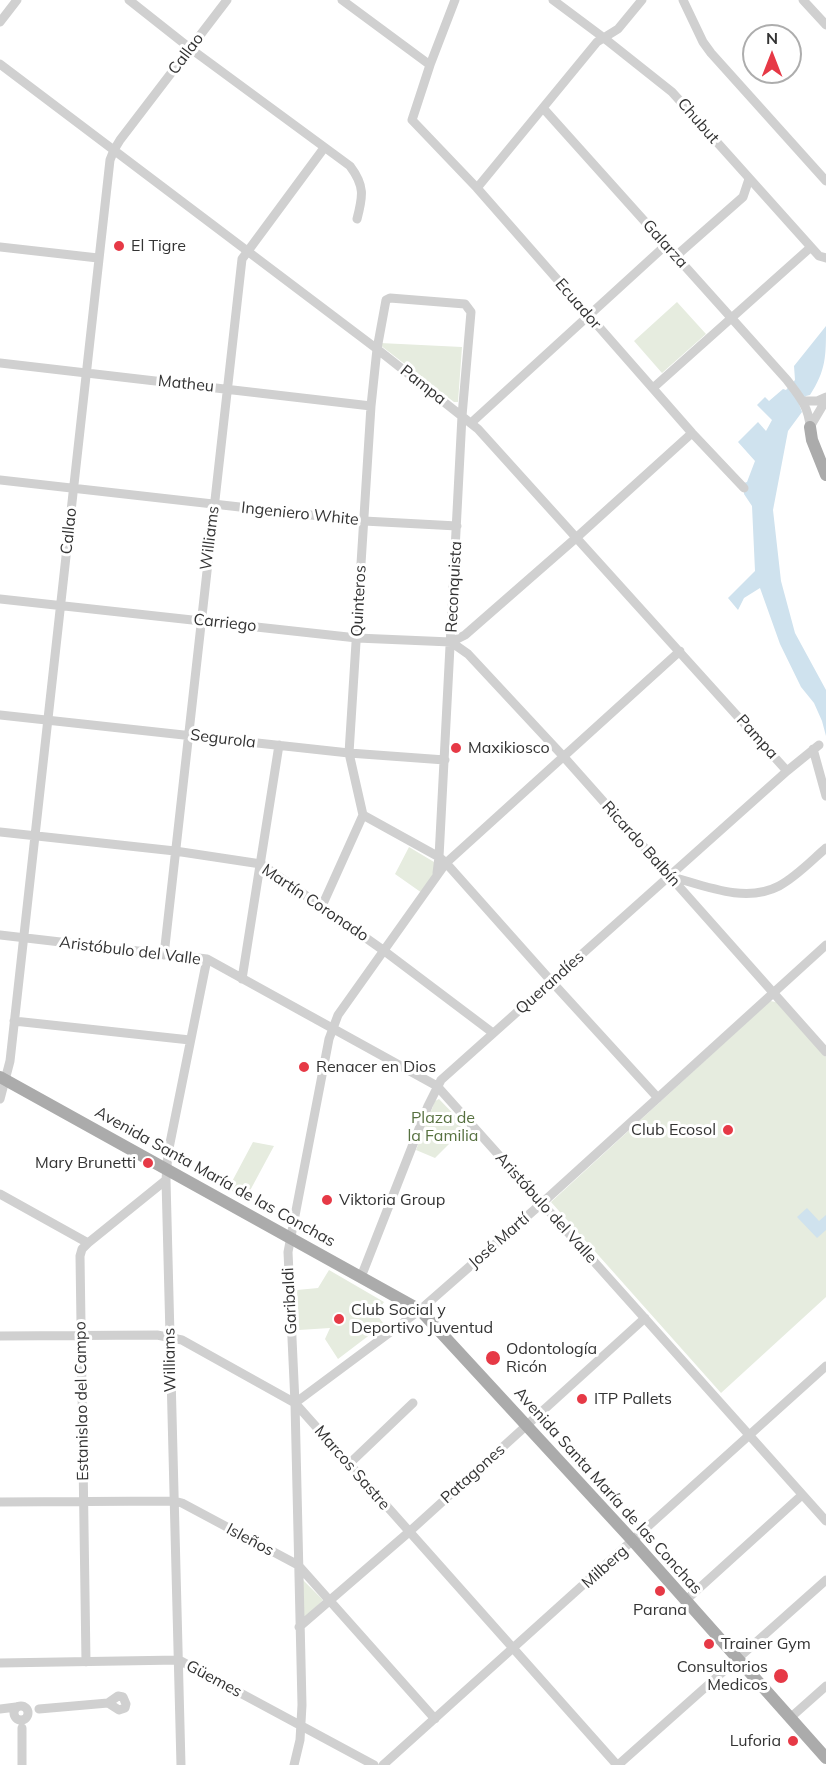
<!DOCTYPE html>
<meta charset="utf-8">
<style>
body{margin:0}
#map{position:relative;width:826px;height:1765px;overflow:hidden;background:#fff;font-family:Mulish,sans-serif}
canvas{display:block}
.north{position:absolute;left:742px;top:24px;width:60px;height:60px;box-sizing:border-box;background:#fff;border:2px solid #adadad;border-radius:50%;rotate:0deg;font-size:16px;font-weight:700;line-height:24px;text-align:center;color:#333}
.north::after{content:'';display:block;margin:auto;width:21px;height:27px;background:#e63946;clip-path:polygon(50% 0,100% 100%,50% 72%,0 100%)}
</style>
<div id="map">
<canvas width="826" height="1765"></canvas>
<div class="north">N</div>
</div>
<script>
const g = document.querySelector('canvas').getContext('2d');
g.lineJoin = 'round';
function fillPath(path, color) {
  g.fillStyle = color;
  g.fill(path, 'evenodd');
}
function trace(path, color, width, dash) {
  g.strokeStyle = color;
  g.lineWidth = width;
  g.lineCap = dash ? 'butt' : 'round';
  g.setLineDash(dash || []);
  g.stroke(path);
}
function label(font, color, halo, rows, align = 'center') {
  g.font = font + ' Mulish,sans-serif';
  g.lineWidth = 6;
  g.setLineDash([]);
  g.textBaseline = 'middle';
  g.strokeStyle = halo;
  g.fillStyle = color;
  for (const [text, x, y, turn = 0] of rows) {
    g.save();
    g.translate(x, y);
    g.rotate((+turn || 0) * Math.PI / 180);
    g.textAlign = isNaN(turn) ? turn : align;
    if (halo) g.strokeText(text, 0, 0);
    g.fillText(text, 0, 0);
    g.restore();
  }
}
fillPath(new Path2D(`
 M677,302L706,334L662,373L634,341Z
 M380,343L462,347L458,402H454L380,345Z
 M409,847L434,862L435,873L422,893L395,874Z
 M770,1001L776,1002L826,1057V1297L721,1393L551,1202Z
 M439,1099L466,1127L435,1158L416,1150L435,1101Z
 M253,1142L274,1146L246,1198L228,1189Z
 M329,1270L384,1302L376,1314L384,1324L338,1359L325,1339L330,1328L299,1330L297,1290L318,1288Z
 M301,1578L323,1600L303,1619Z`), '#e6ecdf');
fillPath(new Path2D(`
 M826,326C826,357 826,370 810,395L806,396L799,404L802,412L788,431L773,510L781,581L795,633L826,690V736L822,721L814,703L801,687L780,644L760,588L744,598L738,610L728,598L755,571L752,506L744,494V483L747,482L755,461L738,442L758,422L766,431L772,420L757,405L765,397L769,401L783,389L786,390L795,380L794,366Z
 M807,1208L819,1221L826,1215V1230L817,1238L797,1217Z`), '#cfe2ee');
trace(new Path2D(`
 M129,0L191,49L350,166C365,186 363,196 357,219
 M342,0L430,65
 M455,0L430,65L412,120L477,188L692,433L744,488
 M553,0L604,38L672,92L819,256L826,258
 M683,0L703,42L711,53L826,181
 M803,0L826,25
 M0,22L17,0
 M0,64L377,349L478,429L787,771
 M543,108L787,380C799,396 809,407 810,427
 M477,188L597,42L618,29L642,0
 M0,247L98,258
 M676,256L743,197L749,179
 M0,363L371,406
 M653,388L811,247
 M804,401H817L826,397
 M471,423L666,245
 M810,427L826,400
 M0,480L364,521L457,526
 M0,599L357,638L451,642L465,635L576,538L692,433
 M451,642L468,654L563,756L826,1052
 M0,715L349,753L445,760
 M813,749L826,796
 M0,832L175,851L261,864L383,950L493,1033
 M437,873L439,857L462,416L471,312L465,304L390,298L386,300L377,349L371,406L349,753L363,815L439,857L446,863L552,982L658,1098
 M669,876C703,885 745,904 779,886C796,877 811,861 826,848
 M322,906L363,815
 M0,935L207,959L437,1086L826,1521
 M164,955L242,259L324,148
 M242,979L279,745
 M14,1021L190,1040
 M0,1099L10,1061L110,160L114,150L120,140L227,0
 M0,1194L88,1243
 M361,1277L428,1106L441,1080L787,771L819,745
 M0,1336L157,1335L182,1340L295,1403L617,1765
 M295,1403L420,1310L541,1204L826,945
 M349,1464L413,1403
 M0,1502L174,1501L182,1503L298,1565L435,1719
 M685,1601L802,1495
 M299,1627L409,1532L645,1318
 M86,1662L80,1256L82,1249L88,1243L166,1180
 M0,1663L179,1660L374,1765
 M14 1713a7 7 0 1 1 14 0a7 7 0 1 1-14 0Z
 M0,1709L16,1707
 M39,1709L108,1703L118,1696L123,1697L126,1704L125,1708L119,1710L108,1703
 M790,1718L826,1686
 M22,1728V1765
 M181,1765L166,1180L168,1153L207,959
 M294,1765L300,1740L302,1705L295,1403L288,1252L329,1039L338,1015L446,863L680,651
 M383,1765L826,1366
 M618,1765L826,1580`), '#d0d0d0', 9);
trace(new Path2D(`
 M810,427L812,440L826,475
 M0,1077L420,1310L633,1541L826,1758`), '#ababab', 12);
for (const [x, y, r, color] of [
 [119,246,6,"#e63946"],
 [456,748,6,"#e63946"],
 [304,1067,6,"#e63946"],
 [728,1130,6,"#e63946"],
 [148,1163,6,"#e63946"],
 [327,1200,6,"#e63946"],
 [339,1319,6,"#e63946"],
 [493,1358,8,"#e63946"],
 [582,1399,6,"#e63946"],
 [660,1591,6,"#e63946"],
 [709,1644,6,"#e63946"],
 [781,1676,8,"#e63946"],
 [793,1741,6,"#e63946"]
]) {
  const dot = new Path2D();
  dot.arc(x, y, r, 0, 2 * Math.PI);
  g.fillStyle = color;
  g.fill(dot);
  trace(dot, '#fff', 2);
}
label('16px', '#333', '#fff', [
 ["Callao",186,54,-53],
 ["Chubut",698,121,49],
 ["Galarza",665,244,48],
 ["Ecuador",578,304,49],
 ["Matheu",186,384,6],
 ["Pampa",423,385,38],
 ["Ingeniero White",300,514,6],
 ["Callao",69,531,-84],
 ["Williams",210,538,-83],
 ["Reconquista",454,587,-87],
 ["Quinteros",359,601,-87],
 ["Carriego",225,623,6],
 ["Pampa",757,737,48],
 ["Segurola",223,739,7],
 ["Ricardo Balbín",641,844,48],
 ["Martín Coronado",315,903,34],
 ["Aristóbulo del Valle",130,951,7],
 ["Querandíes",550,983,-42],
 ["Avenida Santa María de las Conchas",215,1177,29],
 ["Aristóbulo del Valle",546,1208,48],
 ["José Martí",499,1241,-41],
 ["Garibaldi",290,1301,-93],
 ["Williams",170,1360,-91],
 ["Estanislao del Campo",82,1401,-91],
 ["Marcos Sastre",352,1468,49],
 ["Patagones",473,1474,-42],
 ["Avenida Santa María de las Conchas",608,1491,48],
 ["Isleños",250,1540,28],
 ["Milberg",605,1567,-42],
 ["Güemes",214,1679,28]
]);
label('16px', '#333', '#fff', [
 ["El Tigre",131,246],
 ["Maxikiosco",468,748],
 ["Renacer en Dios",316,1067],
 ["Club Ecosol",716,1130,"right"],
 ["Mary Brunetti",136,1163,"right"],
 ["Viktoria Group",339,1200],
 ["Club Social y",351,1310],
 ["Deportivo Juventud",351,1328],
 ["Odontología",506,1349],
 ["Ricón",506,1367],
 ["ITP Pallets",594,1399],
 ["Parana",660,1610,"center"],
 ["Trainer Gym",721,1644],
 ["Consultorios",768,1667,"right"],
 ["Medicos",768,1685,"right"],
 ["Luforia",781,1741,"right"]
], 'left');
label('16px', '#56703f', '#fff', [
 ["Plaza de",443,1118],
 ["la Familia",443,1136]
]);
</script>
